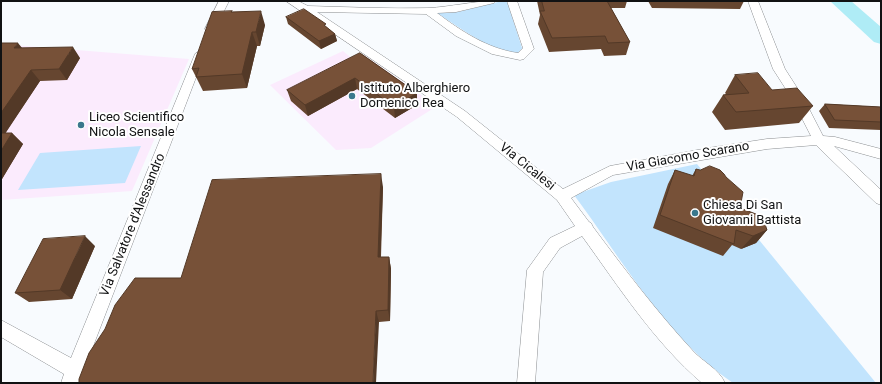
<!DOCTYPE html>
<style>
body{margin:0}
#map{position:relative;width:882px;height:384px;overflow:hidden;background:#f8fbfe;font-family:Roboto,sans-serif}
canvas{display:block}
.frame{position:absolute;inset:0;border:2px solid #111213;pointer-events:none}
</style>
<div id="map">
<canvas width="882" height="384"></canvas>
<div class="frame"></div>
</div>
<script>
const g = document.querySelector('canvas').getContext('2d');
g.lineJoin = 'round';
function fillPath(path, color) {
  g.fillStyle = color;
  g.fill(path, 'evenodd');
}
function trace(path, color, width, dash) {
  g.strokeStyle = color;
  g.lineWidth = width;
  g.lineCap = dash ? 'butt' : 'round';
  g.setLineDash(dash || []);
  g.stroke(path);
}
function label(font, color, halo, rows, align = 'center') {
  g.font = font + ' Roboto,sans-serif';
  g.lineWidth = 4;
  g.setLineDash([]);
  g.textBaseline = 'middle';
  g.strokeStyle = halo;
  g.fillStyle = color;
  for (const [text, x, y, turn = 0] of rows) {
    g.save();
    g.translate(x, y);
    g.rotate((+turn || 0) * Math.PI / 180);
    g.textAlign = isNaN(turn) ? turn : align;
    if (halo) g.strokeText(text, 0, 0);
    g.fillText(text, 0, 0);
    g.restore();
  }
}
fillPath(new Path2D(`
 M1,44L189,59L132,191L1,200Z
 M343,51L354,60L364,55L437,106L371,148L336,150L270,85Z`), '#fbebfd');
fillPath(new Path2D(`
 M502,1H507L523,51C519,53 515,54 511,54C494,52 452,23 437,13L458,12Z
 M141,146L125,183L18,190L40,153Z
 M697,164L876,383H733C667,339 621,258 574,195L611,182Z`), '#c2e4fd');
fillPath(new Path2D(`
 M830,1H851L881,27V44L874,42Z`), '#afecf6');
const street = new Path2D(`
 M219,1H229L214,31H206L205,29Z
 M286,1H298L308,6C348,7 388,9 428,8C451,7 473,1 496,1L494,3L456,12L437,13C461,31 488,49 518,53L523,48L507,1H517L534,49L524,59L520,60L492,54L456,36L426,14L317,12L465,111L563,189L610,166L714,147L767,139L811,136L791,97L773,69L748,1H758L785,69L803,97L823,136L835,137L881,149V159L834,146L881,190V205L876,203L816,145L767,149L613,175L571,198L589,222L591,223L593,227C625,270 657,312 693,351C703,362 719,369 725,383H702C654,342 619,287 582,236L560,248L543,272L535,383H517L527,270L550,238L575,226L557,200L457,117Z
 M200,51L205,54L79,383H61L64,374L1,337V320L71,358L195,54Z`);
trace(street, '#8b8e91', 1);
fillPath(street, '#fff');
fillPath(new Path2D(`
 M537,1H627L625,8H611L630,42L626,55L604,56L601,49L549,52L538,24L540,15Z
 M648,1H744L740,9L652,8Z
 M232,11V12L265,25L260,46H257L247,88L203,91L192,69Z
 M286,17L326,27L335,34L337,41L321,49L288,24Z
 M1,43L22,48L80,58L67,80L40,81L5,133H12L23,144L2,179H1Z
 M360,53L417,93V105L395,118L357,89L308,116L291,101L287,90Z
 M735,75L772,90L813,106L799,123L725,130L712,112L723,95L726,94L725,93Z
 M825,104L881,107V130L829,128L819,111Z
 M696,169L740,208L767,230L756,243L741,249L732,245L723,256L653,228L668,184L675,170L692,176Z
 M383,187L381,257H389L391,269L390,321L379,322L181,278Z
 M95,246L72,299L29,302L15,293Z`), '#664630');
fillPath(new Path2D(`
 M261,11L265,25L260,46L256,32Z
 M252,32L257,46L247,88L242,74Z
 M335,34L337,41L321,49L319,41Z
 M18,43L27,54L14,48Z
 M73,47L80,58L67,80L59,69Z
 M31,70L40,81L1,140V113Z
 M355,78L357,89L308,116L305,105Z
 M417,93V105L395,118L394,107Z
 M12,133L23,144L2,179H1V151Z
 M381,174L383,187L380,269L378,257Z
 M767,230L756,243L741,249L753,236Z
 M85,236L95,246L72,299L60,290Z
 M389,257L391,269L390,321L388,310Z
 M376,311L379,322L376,383H373Z`), '#533927');
const building = new Path2D(`
 M542,1H607L630,42L608,43L605,36L552,38L540,11H544Z
 M304,9L326,24L324,25L335,34L319,41L286,17Z
 M232,11L231,12L261,11L256,32H252L242,74L196,77L199,68L192,69L212,12Z
 M1,43H18L14,48L73,47L59,69L31,70L1,113Z
 M360,53L417,93L394,107L355,78L305,105L287,90Z
 M758,73L772,90L797,88L813,106L736,112L723,95L749,93L735,75Z
 M825,104L881,107V122L835,120Z
 M1,133H12L1,151Z
 M710,166L720,170L724,174L726,177L743,192L740,208L756,214L764,221L767,230L753,236L736,230L734,244L660,215L675,170L694,176L696,169L700,170Z
 M381,174L378,257H389L388,310L376,311L373,383H79V379L89,353L105,329L115,305L135,278H181L212,180Z
 M85,236L60,290L15,293L43,239Z`);
fillPath(building, '#775138');
trace(building, '#533927', 1);
for (const [x, y, r, color] of [
 [352,96,4,"#3a788d"],
 [81,125,4,"#3a788d"],
 [695,213,4,"#3a788d"]
]) {
  const dot = new Path2D();
  dot.arc(x, y, r, 0, 2 * Math.PI);
  g.fillStyle = color;
  g.fill(dot);
  trace(dot, '#fff', 1.5);
}
label('13px', '#111213', '#fff', [
 ["Istituto Alberghiero",360,89],
 ["Domenico Rea",360,104],
 ["Liceo Scientifico",89,118],
 ["Nicola Sensale",89,133],
 ["Chiesa Di San",703,206],
 ["Giovanni Battista",703,221]
], 'left');
label('13px', '#111213', '#fff', [
 ["Via Giacomo Scarano",688,157,-10],
 ["Via Cicalesi",527,167,39],
 ["Via Salvatore d'Alessandro",133,225,-68]
]);
</script>
